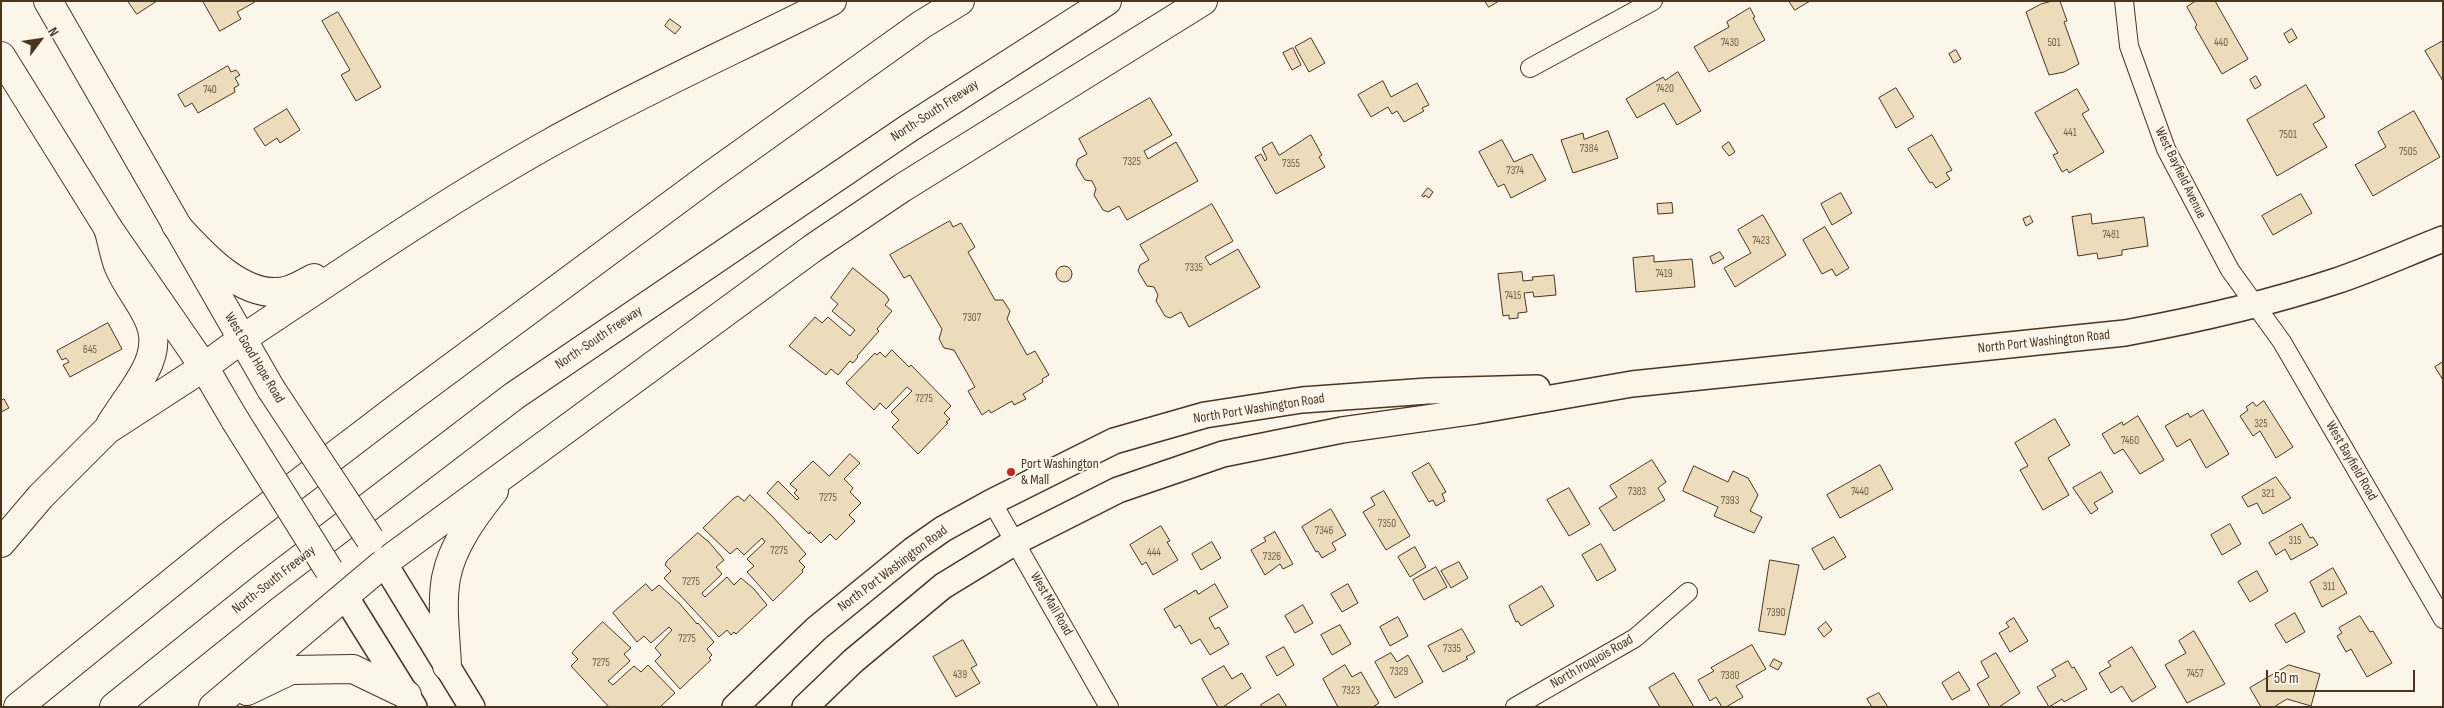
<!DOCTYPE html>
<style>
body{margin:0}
#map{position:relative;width:2444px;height:708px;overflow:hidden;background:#fbf6e9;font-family:"Sofia Sans Condensed",sans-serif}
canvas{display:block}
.frame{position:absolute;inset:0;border:2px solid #4a3520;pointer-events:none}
.north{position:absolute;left:15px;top:15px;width:50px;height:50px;-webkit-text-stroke:4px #fbf6e9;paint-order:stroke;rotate:59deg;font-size:14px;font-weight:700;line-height:20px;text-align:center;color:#4a3520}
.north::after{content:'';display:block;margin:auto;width:18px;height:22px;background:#4a3520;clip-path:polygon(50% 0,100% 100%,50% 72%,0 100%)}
.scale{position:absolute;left:2266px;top:670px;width:149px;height:22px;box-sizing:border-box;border:2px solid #4a3520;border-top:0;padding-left:6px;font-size:15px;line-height:18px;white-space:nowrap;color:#4a3520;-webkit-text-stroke:4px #fbf6e9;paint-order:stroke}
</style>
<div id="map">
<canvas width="2444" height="708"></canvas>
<div class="frame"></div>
<div class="north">N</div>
<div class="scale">50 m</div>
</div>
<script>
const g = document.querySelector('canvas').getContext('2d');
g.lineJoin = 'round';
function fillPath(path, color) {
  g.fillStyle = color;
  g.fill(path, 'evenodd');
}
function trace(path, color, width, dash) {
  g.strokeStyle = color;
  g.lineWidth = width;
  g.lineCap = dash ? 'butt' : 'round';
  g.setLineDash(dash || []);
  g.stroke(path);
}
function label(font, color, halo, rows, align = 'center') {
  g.font = font + ' "Sofia Sans Condensed",sans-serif';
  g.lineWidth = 4;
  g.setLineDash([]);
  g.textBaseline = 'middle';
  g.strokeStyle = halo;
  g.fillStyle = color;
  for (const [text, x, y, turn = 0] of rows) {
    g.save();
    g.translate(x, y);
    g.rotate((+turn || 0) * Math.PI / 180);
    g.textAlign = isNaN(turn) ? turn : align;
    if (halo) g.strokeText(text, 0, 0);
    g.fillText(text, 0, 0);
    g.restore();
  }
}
const building = new Path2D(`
 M128,1H157L137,14Z
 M203,1H255V2L237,12L241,19L220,31Z
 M1485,1H1499L1489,7Z
 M1789,1H1810L1795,10Z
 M2053,1H2060L2067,21L2064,22L2079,64L2064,72L2049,75L2026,12L2041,4Z
 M2196,1H2215L2248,59L2222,74L2195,27L2197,25L2187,7Z
 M1750,8L1755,17L1753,18L1765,40L1709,72L1694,47L1729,27L1727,22Z
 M338,12L381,87L356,101L341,75L350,70L322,21Z
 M670,19L681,27L675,34L665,26Z
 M2292,29L2297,38L2289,43L2284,34Z
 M1311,38L1325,63L1309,72L1295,47Z
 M2443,41V81L2425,51Z
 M1293,48L1301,65L1292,70L1283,53Z
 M1956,50L1961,59L1954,63L1949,54Z
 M228,66L231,72L236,70L240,75L235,78L239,85L234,88L235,92L198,113L192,103L185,107L178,95Z
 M1678,72L1701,111L1677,125L1664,103L1637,118L1626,99L1663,77L1665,80Z
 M2256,76L2261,85L2255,89L2250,80Z
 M1383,81L1391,97L1417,83L1429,105L1422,108L1424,111L1404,122L1397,111L1392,114L1388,107L1371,117L1358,95Z
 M2306,85L2325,117L2313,124L2327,147L2277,176L2247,120Z
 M1896,88L1914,117L1896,128L1879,98Z
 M2077,89L2089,110L2082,114L2104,152L2069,173L2067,169L2062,172L2053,155L2058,153L2035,113Z
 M1150,98L1172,135L1144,151L1148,159L1176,142L1198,181L1127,220L1119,206L1108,212L1103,210L1094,195L1096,189L1092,181L1085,180L1076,165L1078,159L1087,154L1079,139Z
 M287,109L300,130L280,143L277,138L265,146L254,129Z
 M2414,111L2440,157L2373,196L2355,165L2386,147L2378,132Z
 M1608,131L1618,158L1573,173L1561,140L1583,133L1584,139Z
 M1311,135L1322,155L1319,157L1325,167L1276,194L1255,157L1261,154L1265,161L1267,159L1262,148L1272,142L1279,155Z
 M1932,135L1952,170L1946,173L1950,179L1936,188L1932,182L1930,183L1908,149Z
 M1502,140L1514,162L1532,154L1546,180L1511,198L1504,184L1498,187L1479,152Z
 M1729,142L1735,152L1729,156L1722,147Z
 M1428,188L1433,192L1429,198L1425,195L1424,197L1422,196Z
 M1841,193L1852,213L1832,225L1821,204Z
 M2301,194L2312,213L2273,235L2262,216Z
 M1672,203L1673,213L1658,214L1657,204Z
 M1212,204L1233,241L1205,257L1210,265L1238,249L1260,287L1189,327L1181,312L1170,318L1165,316L1156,301L1158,295L1154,287L1147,286L1138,271L1140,265L1149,260L1140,245Z
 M2091,214L2092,224L2144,217L2148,246L2122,250V255L2098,259L2097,253L2078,256L2072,217Z
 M1763,215L1786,255L1735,287L1724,268L1751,253L1738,230Z
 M2030,216L2033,222L2026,226L2023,219Z
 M950,221L953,227L961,223L975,247L968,252L995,300H1003L1010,311L1007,319L1027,355L1035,351L1049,375L1042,379L1043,382L1023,394L1026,399L1014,405L1012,401L991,413L989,410L982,415L968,391L975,387L954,350L944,348L939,339L942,329L910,275L904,278L890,255Z
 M1825,227L1849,268L1836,276L1832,269L1822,274L1803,240Z
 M1720,252L1724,258L1713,264L1710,257Z
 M1654,256V262L1692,259L1695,287L1636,292L1633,258Z
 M1056 274a8 8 0 1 1 16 0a8 8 0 1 1-16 0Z
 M853,268L886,295L889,300L885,305L892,311L877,329L879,331L857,356L858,357L853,363L850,361L838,375L831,369L826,375L789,346L815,317L822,323L828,317L850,336L855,330L832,311L838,304L831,298Z
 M1522,272L1523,281L1533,280L1532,277L1554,275L1556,295L1534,297L1533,292L1524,293L1527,312L1518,313V318L1509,319V315L1503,316L1498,274Z
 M108,323L122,349L70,377L63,365L69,362L66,358L62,360L57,351Z
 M892,350L909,367L911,365L951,406L944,413L950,419L946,422L948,423L918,454L892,427L899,420L891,412L912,391L907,387L886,409L880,403L874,410L846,383L875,353L877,355L880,352L885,357Z
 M2443,362V380L2435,367Z
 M4,399L9,408L1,412V401Z
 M2264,401L2293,447L2276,458L2260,431L2253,436L2240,416L2248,410L2246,407L2253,402L2256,406Z
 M2203,410L2229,454L2206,468L2190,439L2177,447L2165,426L2188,413L2190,417Z
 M2138,416L2164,460L2140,474L2123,449L2114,454L2102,434L2122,422L2123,425Z
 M2055,419L2070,445L2048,458L2069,495L2043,510L2020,470L2028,466L2015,443Z
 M850,454L860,463L844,479L853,488L850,492L861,503L849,515L855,521L836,540L830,534L821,543L810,532L809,534L767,493L778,481L797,500L799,498L794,493L797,490L790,484L813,461L829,476Z
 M1652,460L1666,482L1658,488L1665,500L1614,531L1599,508L1617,497L1610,486Z
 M1429,463L1446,492L1442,494L1445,501L1436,506L1433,500L1429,502L1412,473Z
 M1880,465L1893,489L1840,518L1827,495Z
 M1694,466L1728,482L1733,471L1748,478L1758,495L1750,511L1762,517L1754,533L1714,516L1718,507L1683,491Z
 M2101,472L2113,492L2094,503L2098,509L2091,514L2073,488Z
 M2276,477L2291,498L2263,514L2257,503L2248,507L2242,497Z
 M1569,488L1590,524L1569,536L1547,500Z
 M1384,491L1410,536L1386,550L1363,512L1375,505L1371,498Z
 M750,495L773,517L806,554L799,561L805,567L802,570L803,572L773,601L747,572L754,566L747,559L765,542L762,538L744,555L737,548L730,554L703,528L734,498L738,496L744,501Z
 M1331,509L1346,535L1332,543L1336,550L1322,558L1318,551L1316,552L1302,527Z
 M2230,524L2241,544L2222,555L2211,535Z
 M2302,524L2310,538L2313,537L2318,545L2291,560L2285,549L2276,555L2269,543Z
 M1161,526L1170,541L1167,542L1178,560L1153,575L1146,562L1142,565L1130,545Z
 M1275,532L1293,564L1283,569L1280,564L1265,575L1251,550L1266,541L1264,538Z
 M698,533L709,542L724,560L716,567L722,574L702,593L703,595L705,597L727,577L734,585L741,578L754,589L767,605L736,634L734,632L731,635L727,630L719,637L664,578L671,571L665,565L667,561Z
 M1834,537L1846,557L1824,570L1812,549Z
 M1212,542L1221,558L1201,570L1192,554Z
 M1601,544L1616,570L1597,581L1582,555Z
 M1415,547L1426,567L1410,577L1398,557Z
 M1770,560L1799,565L1785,635L1759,631Z
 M1459,562L1468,578L1451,588L1441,571Z
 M1436,567L1447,587L1424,600L1413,580Z
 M2333,568L2347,593L2322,607L2310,582Z
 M2257,571L2268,591L2250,602L2238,582Z
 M646,584L652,591L659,585L680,604L697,624L698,623L714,642L707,649L712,655L709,658L711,660L680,689L655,661L661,655L655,648L672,630L669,627L651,643L644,636L637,642L613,613Z
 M1215,584L1228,607L1209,618L1215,629L1219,627L1229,644L1210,655L1200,639L1191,644L1180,625L1175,628L1164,609L1196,590L1198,594Z
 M1348,584L1358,603L1342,612L1331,594Z
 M1542,586L1554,606L1521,626L1518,621L1516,622L1509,606Z
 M1303,605L1313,623L1295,633L1285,616Z
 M2295,613L2305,632L2286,643L2275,625Z
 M2360,616L2370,632L2373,631L2392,663L2367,677L2351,649L2346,652L2337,636L2342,633L2339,628Z
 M1398,617L1408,636L1390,646L1380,627Z
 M2014,618L2028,641L2010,652L1999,633L2009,627L2006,623Z
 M603,622L631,648L624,654L630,661L608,681L613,685L634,666L641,672L648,665L675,693L660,707H609L571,666L578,659L572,653L575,649Z
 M1826,622L1832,630L1824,637L1818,629Z
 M1340,625L1351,644L1332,655L1321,635Z
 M1462,629L1475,652L1466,657L1468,659L1443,672L1428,646Z
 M2194,631L2225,684L2187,703L2165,665L2186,653L2179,641Z
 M963,640L977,665L971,668L980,683L956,697L933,657Z
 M1752,645L1766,669L1736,686L1743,697L1726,707H1722L1716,697L1710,701L1698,680L1714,671L1711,668Z
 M1284,647L1294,665L1277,676L1266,657Z
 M2132,647L2156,687L2132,702L2122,686L2111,693L2099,673L2111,666L2108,662Z
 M1391,653L1397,662L1408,655L1423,682L1395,698L1375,662Z
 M1996,653L2020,693L1999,707H1990L1977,684L1989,677L1981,662Z
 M1774,659L1782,663L1778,670L1770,666Z
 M2068,661L2072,668L2074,667L2087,689L2064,702L2062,699L2049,707L2037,687L2056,676L2052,670Z
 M1345,665L1352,677L1361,672L1379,703L1373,707H1338L1323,679Z
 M2289,665L2320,674L2311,706L2287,699L2274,707H2261L2250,688Z
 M1224,666L1232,679L1242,673L1251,688L1223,707H1218L1202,679Z
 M1959,672L1970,690L1952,700L1942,683Z
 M1674,673L1694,707H1660L1649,688Z
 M1879,693L1888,707H1872L1867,699Z
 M1279,694L1287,707H1262L1261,705Z`);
fillPath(building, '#ecdcbc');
trace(building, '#4a3520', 1);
const street = new Path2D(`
 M2124,1L2129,46L2166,149L2230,270L2282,342L2443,619
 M1530,68L1653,1
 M992,502L1109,707
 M1515,707L1635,638L1688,592`);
const secondary = new Path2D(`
 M384,563L472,707
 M345,596L414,707
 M735,707L816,629L913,550L943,529L992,502L1114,441L1205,415L1302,400L1428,391L1537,388
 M805,707L853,661L943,586L1015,542L1118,490L1223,454L1342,430L1476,411L1632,384L2125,333C2196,320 2267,304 2336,281C2372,269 2407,253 2443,239`);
const primary = new Path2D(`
 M48,1L271,389
 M1,56L108,228L204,367L235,420
 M204,367L242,339`);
const highway = new Path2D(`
 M176,225C202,254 246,303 289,290C298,287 306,282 314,278
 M108,228C112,241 114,254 118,265C133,303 170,324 145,371C135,390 121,407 110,425
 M242,339C343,272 443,203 548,144C641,92 737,49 832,1
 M1,543L41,496L107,430L204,367
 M447,666C446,638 441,606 446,578C452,546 474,516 494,491
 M247,691L291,670L353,669L407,695
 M18,707L228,537L405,402L710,176L921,25L960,1
 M114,707L265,586L514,396L909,128L1107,1
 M213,707L384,563L813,248L902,188L1203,1`);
trace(street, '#4a3520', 20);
trace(secondary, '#4a3520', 28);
trace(primary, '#4a3520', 30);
trace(highway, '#4a3520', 30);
trace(street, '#fbf6e9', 18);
trace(secondary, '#fbf6e9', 25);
trace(primary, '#fbf6e9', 28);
trace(highway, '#fbf6e9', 28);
const primaryBridge = new Path2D(`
 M271,389L370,539
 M235,420L329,570`);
trace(primaryBridge, '#4a3520', 30, []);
trace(primaryBridge, '#fbf6e9', 28);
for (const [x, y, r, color] of [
 [1011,472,5,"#c62828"]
]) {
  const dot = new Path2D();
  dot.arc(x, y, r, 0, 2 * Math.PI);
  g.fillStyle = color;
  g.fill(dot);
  trace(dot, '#fbf6e9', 2);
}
label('11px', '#725f47', null, [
 ["7430",1730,43],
 ["501",2054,43],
 ["440",2221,43],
 ["7420",1665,89],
 ["740",210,90],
 ["441",2070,133],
 ["7501",2288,135],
 ["7384",1589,149],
 ["7505",2408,152],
 ["7325",1132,162],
 ["7355",1291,164],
 ["7374",1515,171],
 ["7481",2111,235],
 ["7423",1761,241],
 ["7335",1194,268],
 ["7419",1664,274],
 ["7415",1513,296],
 ["7307",972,318],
 ["645",90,350],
 ["7275",924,399],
 ["325",2261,424],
 ["7460",2130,441],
 ["7383",1637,492],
 ["7440",1860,492],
 ["321",2268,494],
 ["7275",828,498],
 ["7393",1730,501],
 ["7350",1387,524],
 ["7346",1324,531],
 ["315",2295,541],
 ["7275",779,551],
 ["444",1154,553],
 ["7326",1272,557],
 ["7275",691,582],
 ["311",2329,587],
 ["7390",1776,613],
 ["7275",687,639],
 ["7335",1452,649],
 ["7275",601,663],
 ["7329",1399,672],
 ["7457",2195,674],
 ["439",960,675],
 ["7380",1730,676],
 ["7323",1351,691]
]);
label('14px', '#4a3520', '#fbf6e9', [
 ["North-South Freeway",935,111,-33],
 ["West Bayfield Avenue",2180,173,64],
 ["North-South Freeway",599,338,-34],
 ["North Port Washington Road",2044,342,-6],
 ["West Good Hope Road",254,358,59],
 ["North Port Washington Road",1259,409,-9],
 ["West Bayfield Road",2351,461,60],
 ["North Port Washington Road",893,569,-37],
 ["North-South Freeway",274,580,-38],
 ["West Mall Road",1051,604,60],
 ["North Iroquois Road",1592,662,-30]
]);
label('14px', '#4a3520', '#fbf6e9', [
 ["Port Washington",1021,464],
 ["& Mall",1021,480]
], 'left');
</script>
